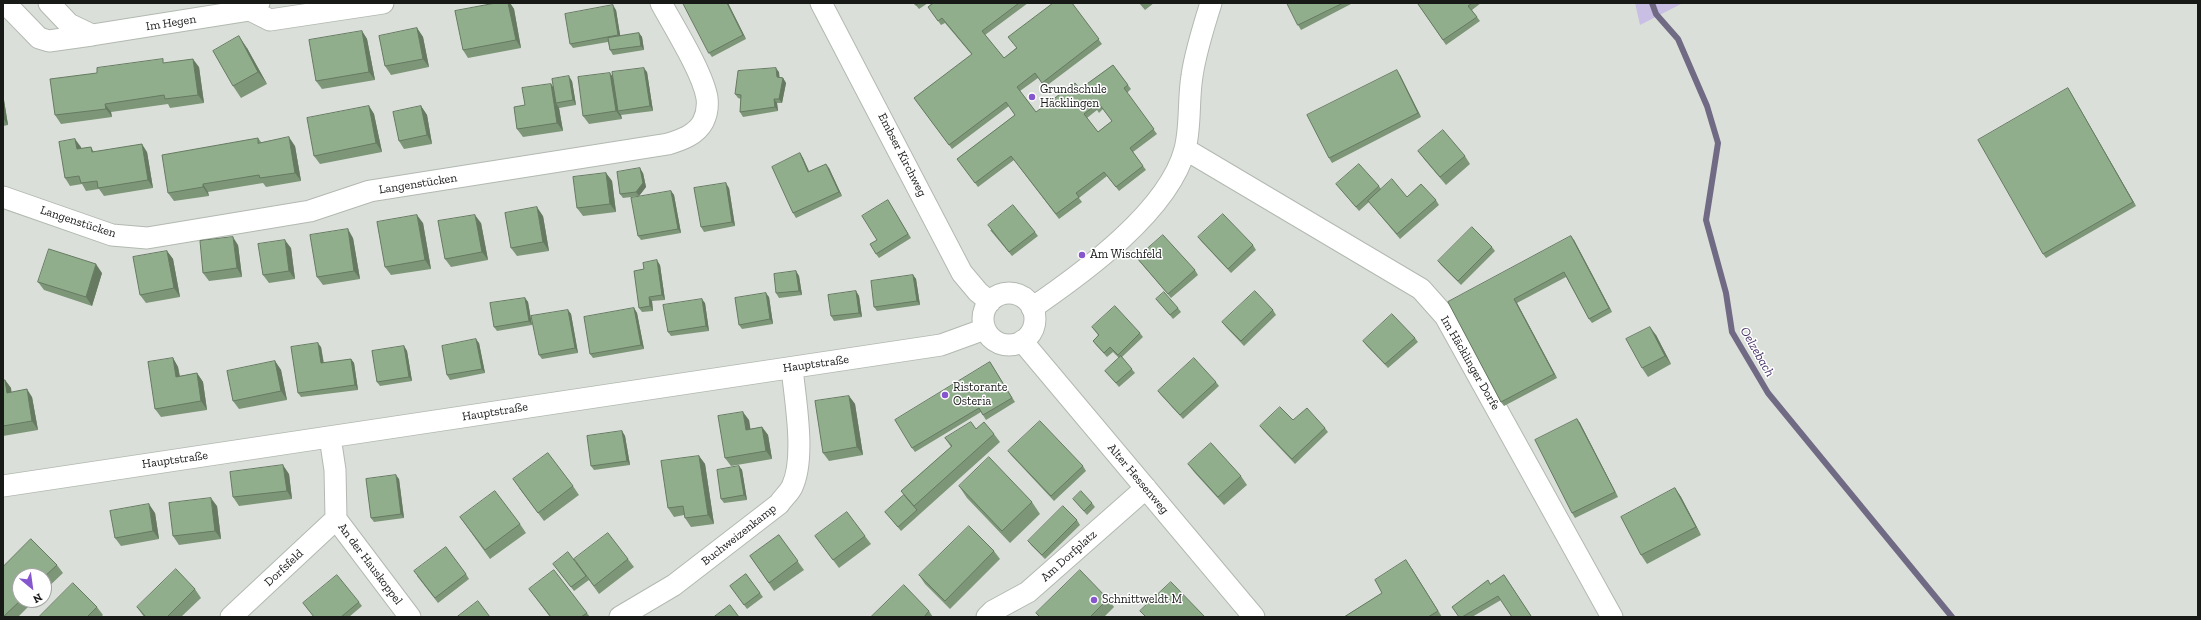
<!DOCTYPE html>
<meta charset="utf-8">
<style>
body{margin:0}
#map{position:relative;width:2201px;height:620px;overflow:hidden;background:#dae0d9;font-family:"Zilla Slab",serif}
canvas{display:block}
.frame{position:absolute;inset:0;border:4px solid #171a17;pointer-events:none}
.north{position:absolute;left:12px;top:568px;width:40px;height:40px;box-sizing:border-box;background:#fff;border:1px solid #a2a3a2;border-radius:50%;rotate:151deg;font-size:11px;font-weight:700;line-height:16px;text-align:center;color:#171a17}
.north::after{content:'';display:block;margin:auto;width:14px;height:18px;background:#8656ce;clip-path:polygon(50% 0,100% 100%,50% 72%,0 100%)}
</style>
<div id="map">
<canvas width="2201" height="620"></canvas>
<div class="frame"></div>
<div class="north">N</div>
</div>
<script>
const g = document.querySelector('canvas').getContext('2d');
g.lineJoin = 'round';
function fillPath(path, color) {
  g.fillStyle = color;
  g.fill(path, 'evenodd');
}
function trace(path, color, width, dash) {
  g.strokeStyle = color;
  g.lineWidth = width;
  g.lineCap = dash ? 'butt' : 'round';
  g.setLineDash(dash || []);
  g.stroke(path);
}
function label(font, color, halo, rows, align = 'center') {
  g.font = font + ' "Zilla Slab",serif';
  g.lineWidth = 3;
  g.setLineDash([]);
  g.textBaseline = 'middle';
  g.strokeStyle = halo;
  g.fillStyle = color;
  for (const [text, x, y, turn = 0] of rows) {
    g.save();
    g.translate(x, y);
    g.rotate((+turn || 0) * Math.PI / 180);
    g.textAlign = isNaN(turn) ? turn : align;
    if (halo) g.strokeText(text, 0, 0);
    g.fillText(text, 0, 0);
    g.restore();
  }
}
fillPath(new Path2D(`
 M1635,3H1683L1640,25Z`), '#c9bee3');
trace(new Path2D(`
 M1652,3L1656,14L1678,39L1707,106L1718,143L1706,220L1726,293L1732,332L1768,393L1952,617`), '#716a84', 6);
const minor = new Path2D(`
 M5,3L39,38L49,41L92,35
 M49,3L69,24L92,35L250,10L259,3
 M821,3L962,273L978,292L990,302
 M250,10L270,20L383,3
 M1185,149L1421,289L1445,316L1612,617
 M3,197L112,235L147,238L310,211L370,191L668,144C681,140 696,135 703,122C707,114 708,106 707,98C703,73 674,27 661,3
 M983 319a26 26 0 1 1 52 0a26 26 0 1 1-52 0Z
 M1032,308C1083,273 1169,211 1185,149C1191,126 1188,100 1192,76C1195,54 1204,25 1211,3
 M1022,341L1254,617
 M330,437L335,470L336,519L410,617
 M3,486L941,345L985,329
 M231,617L336,519
 M620,617L674,585L779,504C783,498 789,493 792,487C806,458 795,399 792,368
 M987,617L993,611L1028,592L1146,488`);
trace(minor, '#b2b9b1', 23);
trace(minor, '#fff', 21);
fillPath(new Path2D(`
 M496,3H510L514,9L521,48L468,58L463,50Z
 M683,3H728L746,39L712,57L709,53Z
 M914,3H928L919,9Z
 M930,3H1028L985,35L1004,58L1016,48L1072,3L1102,44L1045,87L1038,78L1020,91L1036,112L1080,89L1113,65L1131,89L1127,93L1157,134L1133,152L1146,170L1119,191L1107,176L1079,198L1082,202L1059,219L1014,160L978,187L957,159L1015,115L1009,106L952,149L914,98L972,55L945,23L941,25L928,7L931,4ZM1103,109L1112,121L1098,132L1087,118L1097,110L1099,113Z
 M1139,3H1154L1145,10Z
 M1287,3H1351V4L1301,30L1298,25Z
 M1420,3H1481L1472,10L1480,21L1446,45L1418,4Z
 M616,10L620,36L639,33L642,37L644,50L613,55L610,50L608,42L573,48L570,44Z
 M417,28L423,37L429,67L391,75L385,66Z
 M362,31L367,39L375,80L322,89L316,81Z
 M247,48L267,84L241,98L233,86Z
 M165,63L199,67L204,103L170,108L168,104L111,112L112,117L61,124L55,115Z
 M647,72L653,111L621,115L622,119L589,124L583,116L613,77Z
 M779,72V77L783,78L786,83L782,103H777L778,111L743,117L740,112L741,99L738,98L735,94Z
 M1400,75L1421,117L1332,163L1329,158Z
 M572,81L576,105L559,108L563,131L523,137L517,129L525,105L551,84L554,88Z
 M2068,88L2136,206L2046,258L2043,254Z
 M3,94L8,125L3,126Z
 M369,106L374,114L382,152L320,164L314,156Z
 M421,106L427,115L432,144L404,149L399,141Z
 M258,138L261,142L295,146L301,181L266,187L263,183L208,192L209,196L174,201L168,193Z
 M75,139L81,149L91,147L94,152H147L153,188L104,196L99,189L86,191L82,184L70,186L65,178Z
 M1418,151L1465,156L1470,164L1446,185L1424,159Z
 M800,153L803,158L809,171L829,168L842,196L796,218L793,213Z
 M606,173L612,181L616,212L583,216L577,208Z
 M643,173L646,187L639,196L623,198L620,194Z
 M1336,184L1379,186L1381,189L1407,197L1436,200L1439,205L1400,239L1369,202L1359,211Z
 M729,188L735,226L704,232L701,227Z
 M671,191L674,195L681,233L641,240L638,236Z
 M888,200L911,238L879,258L876,254L877,240Z
 M543,216L549,251L517,256L511,248Z
 M423,223L431,269L391,275L385,267Z
 M481,223L488,260L451,267L445,259Z
 M990,230L1035,232L1038,236L1012,256Z
 M1198,237L1253,245L1256,250L1231,273L1201,241Z
 M353,238L360,279L323,285L317,277Z
 M1574,240L1612,312L1592,323L1589,319L1566,277L1517,303L1557,378L1504,406L1501,402L1448,302Z
 M238,245L242,277L209,281L203,273Z
 M1492,247L1495,251L1461,285L1441,265L1438,261Z
 M291,248L295,279L269,283L263,275Z
 M167,251L173,259L180,297L146,303L140,295Z
 M1137,258L1195,270L1198,275L1171,298L1140,262Z
 M660,265L665,300L652,301L653,311L642,312L639,308L644,269Z
 M796,271L799,276L802,295L779,298L776,293Z
 M102,273L92,306L44,290L38,282Z
 M913,275L916,279L920,305L877,311L874,307Z
 M856,291L859,296L862,317L834,321L831,316Z
 M769,297L773,324L742,329L739,325Z
 M525,298L528,302L532,325L497,331L494,327Z
 M1156,299L1178,308L1181,312L1173,319Z
 M705,303L709,331L671,336L668,332Z
 M634,308L637,313L644,349L593,358L590,354Z
 M568,310L571,314L578,353L542,359L539,355Z
 M1273,310L1276,315L1244,346L1225,326L1222,322Z
 M1092,327L1140,333L1143,337L1122,357L1135,373L1119,387L1105,371L1119,358L1113,352L1107,357L1096,345L1093,341L1098,335Z
 M1656,335L1671,364L1648,377L1642,368Z
 M1415,338L1418,342L1388,368L1366,345L1363,341Z
 M479,343L485,373L450,380L447,375Z
 M404,346L407,351L412,381L380,386L377,382Z
 M321,347L324,363L351,359L354,363L358,390L301,397L298,393Z
 M173,358L178,367L180,376L197,373L203,382L207,410L161,417L155,409Z
 M275,361L281,370L287,400L239,409L233,401Z
 M990,362L1015,402L986,420L981,412L915,452L912,448Z
 M3,380H5L11,388V392L32,397L38,430L3,436Z
 M1216,382L1219,386L1183,419L1161,395L1158,391Z
 M849,396L855,404L863,455L829,461L823,453Z
 M1577,419L1580,423L1618,497L1575,518L1572,513Z
 M749,420L750,429L762,427L768,435L772,459L731,466L725,458Z
 M1293,420L1325,428L1328,432L1295,464L1263,430L1260,426Z
 M976,429L994,434L1000,442L901,531L885,512L904,495L901,491L951,447L945,438Z
 M622,431L625,436L630,465L594,470L591,466Z
 M1008,451L1083,466L1086,471L1054,501L1011,455Z
 M699,456L705,464L714,524L691,527L685,518L684,515L674,517L668,508Z
 M1188,464L1241,476L1247,485L1224,505L1194,472Z
 M739,466L742,470L747,500L724,503L721,499Z
 M289,474L292,499L239,506L233,497Z
 M399,479L404,518L374,522L371,518Z
 M573,486L579,495L544,521L519,488Z
 M959,486L1032,502L1040,514L1010,543L967,498Z
 M1675,488L1681,497L1701,535L1647,564L1641,555Z
 M1073,499L1092,503L1095,507L1087,515Z
 M217,506L221,539L179,545L173,536Z
 M155,513L159,539L121,546L115,538Z
 M460,517L520,524L526,533L490,559Z
 M1077,520L1080,525L1045,559L1031,545L1028,541Z
 M779,535L804,570L774,591L750,556Z
 M815,536H865L871,544L839,568Z
 M31,539L57,565L63,573L44,591V576H20V600H35L18,617H3V567Z
 M994,551L1000,559L950,609L925,584L919,575Z
 M628,559L634,567L599,594L589,580L574,591L553,564L576,563Z
 M1412,569L1442,617H1344L1382,593Z
 M466,574L469,579L438,603L417,576Z
 M746,574L763,597L747,609L730,586Z
 M1504,575L1532,617H1512L1501,600L1472,617H1459L1491,584Z
 M195,589L201,598L181,617H144L137,607Z
 M529,589L587,613L590,617H550Z
 M1108,599L1114,607L1104,617H1039L1036,613Z
 M359,602L362,606L349,617H314L303,603Z
 M97,607L103,615L101,617H39Z
 M929,611L933,617H871Z`), '#7d9678');
fillPath(new Path2D(`
 M508,3H510L514,9L521,48L516,40Z
 M727,3H728L746,39L743,35Z
 M613,5L616,10L621,40L618,35Z
 M417,28L423,37L429,67L423,59Z
 M362,31L367,39L375,80L369,72Z
 M639,33L642,37L644,50L641,46Z
 M239,36L247,48L267,84L258,72Z
 M193,59L199,67L204,103L198,95Z
 M644,68L647,72L653,111L650,106Z
 M776,68L779,72L780,81L777,77Z
 M1397,70L1400,75L1421,117L1418,113Z
 M610,73L616,81L618,111L621,115L622,119L616,111Z
 M569,76L572,81L576,105L573,100Z
 M783,78L786,83L782,103L779,99Z
 M551,84L557,92L556,103L559,108L563,131L557,123Z
 M2068,88L2071,93L2136,206L2133,202Z
 M3,94L8,125L3,118Z
 M774,99L777,103L778,111L775,107Z
 M105,104L111,112L112,117L106,109Z
 M369,106L374,114L382,152L376,143Z
 M421,106L427,115L432,144L427,135Z
 M289,137L295,146L301,181L295,173Z
 M75,139L81,147L83,158L77,149Z
 M142,144L147,152L153,188L148,180Z
 M800,153L803,158L811,176L808,172Z
 M826,164L829,168L842,196L839,192Z
 M640,168L643,173L646,187L639,196L636,192Z
 M606,173L612,181L616,212L610,204Z
 M726,183L729,188L735,226L732,222Z
 M203,184L208,192L209,196L203,187Z
 M671,191L674,195L681,233L678,229Z
 M537,207L543,216L549,251L543,242Z
 M417,215L423,223L431,269L425,260Z
 M475,215L481,223L488,260L482,252Z
 M348,229L353,238L360,279L354,271Z
 M1571,236L1574,240L1612,312L1609,308Z
 M233,237L238,245L242,277L237,268Z
 M285,240L291,248L295,279L289,271Z
 M167,251L173,259L180,297L174,288Z
 M657,260L660,265L665,300L662,295Z
 M96,264L102,273L92,306L86,297Z
 M796,271L799,276L802,295L799,291Z
 M913,275L916,279L920,305L917,301Z
 M856,291L859,296L862,317L859,313Z
 M766,293L769,297L773,324L770,319Z
 M649,297L652,301L653,311L650,306Z
 M525,298L528,302L532,325L529,321Z
 M702,299L705,303L709,331L706,326Z
 M1514,299L1517,303L1557,378L1554,374Z
 M634,308L637,313L644,349L641,345Z
 M568,310L571,314L578,353L575,348Z
 M1650,327L1656,335L1671,364L1665,356Z
 M476,339L479,343L485,373L482,369Z
 M318,343L321,347L324,367L321,363Z
 M404,346L407,351L412,381L409,377Z
 M173,358L178,367L181,385L176,377Z
 M351,359L354,363L358,390L355,385Z
 M275,361L281,370L287,400L281,391Z
 M197,373L203,382L207,410L201,401Z
 M5,380L11,388L13,401L7,393Z
 M27,389L32,397L38,430L32,421Z
 M849,396L855,404L863,455L857,447Z
 M743,412L749,420L752,438L746,430Z
 M1577,419L1580,423L1618,497L1615,492Z
 M762,427L768,435L772,459L766,451Z
 M622,431L625,436L630,465L627,461Z
 M699,456L705,464L714,524L708,515Z
 M283,465L289,474L292,499L287,491Z
 M739,466L742,470L747,500L744,495Z
 M396,475L399,479L404,518L401,514Z
 M1675,488L1681,497L1701,535L1696,527Z
 M211,498L217,506L221,539L215,531Z
 M149,504L155,513L159,539L153,531Z
 M1406,560L1412,569L1442,617L1438,611Z`), '#667a62');
const building = new Path2D(`
 M496,3H508L516,40L463,50L455,11Z
 M683,3H727L743,35L709,53Z
 M914,3H919L916,5Z
 M931,3H1019L982,31L1004,58L1017,48L1008,37L1053,3H1072L1099,39L1042,83L1035,73L1017,87L1036,112L1075,83L1080,89L1113,65L1128,85L1124,88L1154,129L1130,148L1143,166L1116,187L1104,172L1076,193L1079,197L1056,214L1011,156L975,183L957,159L1015,115L1006,102L949,145L914,98L972,54L942,18L938,21L928,7L932,4ZM1100,105L1112,121L1098,132L1084,114L1094,106L1096,109Z
 M1287,3H1343L1298,25Z
 M1420,3H1472L1468,6L1477,17L1443,40L1418,4Z
 M613,5L618,35L570,44L565,14Z
 M417,28L423,59L385,66L379,36Z
 M362,31L369,72L316,81L309,40Z
 M639,33L641,46L610,50L608,38Z
 M239,36L258,72L233,86L213,51Z
 M163,59V63L193,59L198,95L165,99L164,95L105,104L106,109L55,115L50,79L97,73V68Z
 M644,68L650,106L618,111L612,72Z
 M776,68L777,77L783,78L779,99H774L775,107L740,112L741,95L735,94L738,71Z
 M1397,70L1418,113L1329,158L1307,115Z
 M610,73L616,111L583,116L578,77Z
 M569,76L573,100L556,103L552,79Z
 M551,84L557,123L517,129L514,107L525,105L522,88Z
 M2068,88L2133,202L2043,254L1978,140Z
 M369,106L376,143L314,156L307,118Z
 M421,106L427,135L399,141L393,112Z
 M1443,130L1465,156L1440,177L1418,151Z
 M289,137L295,173L260,178L259,175L203,184V187L168,193L162,155L258,138V143Z
 M75,139L77,149L91,147L92,152L142,144L148,180L98,188L97,181L81,183L79,176L65,178L59,142Z
 M800,153L808,172L826,164L839,192L793,213L772,167Z
 M1359,164L1379,186L1356,207L1336,184Z
 M640,168L643,183L636,192L620,194L617,172Z
 M606,173L610,204L577,208L573,177Z
 M1392,179L1407,197L1421,184L1436,200L1397,234L1368,201Z
 M726,183L732,222L701,227L694,188Z
 M671,191L678,229L638,236L631,198Z
 M888,200L908,234L876,254L870,244L877,240L862,216Z
 M1013,205L1035,232L1009,252L988,225Z
 M537,207L543,242L511,248L505,213Z
 M1223,214L1253,245L1228,269L1198,237Z
 M417,215L425,260L385,267L377,222Z
 M475,215L482,252L445,259L438,221Z
 M1472,227L1492,247L1458,281L1438,261Z
 M348,229L354,271L317,277L310,235Z
 M1163,235L1195,270L1168,294L1137,258Z
 M1571,236L1609,308L1589,319L1564,272L1514,299L1554,374L1501,402L1448,302Z
 M233,237L237,268L203,273L200,241Z
 M285,240L289,271L263,275L258,244Z
 M49,249L96,264L86,297L38,282Z
 M167,251L174,288L140,295L133,257Z
 M657,260L662,295L649,297L650,306L639,308L634,271L644,269L643,263Z
 M796,271L799,291L776,293L774,274Z
 M913,275L917,301L874,307L871,281Z
 M856,291L859,313L831,316L828,295Z
 M1255,291L1273,310L1241,341L1222,322Z
 M1164,292L1178,308L1170,315L1156,299Z
 M766,293L770,319L739,325L735,298Z
 M525,298L529,321L494,327L490,303Z
 M702,299L706,326L668,332L663,305Z
 M1115,306L1140,333L1118,355L1110,347L1104,353L1093,341L1099,335L1092,327Z
 M634,308L641,345L590,354L584,317Z
 M568,310L575,348L539,355L531,316Z
 M1392,314L1415,338L1385,364L1363,341Z
 M1650,327L1665,356L1642,368L1626,339Z
 M476,339L482,369L447,375L442,346Z
 M318,343L321,363L351,359L355,385L298,393L291,347Z
 M404,346L409,377L377,382L372,351Z
 M1121,356L1132,369L1116,383L1105,371Z
 M173,358L176,377L197,373L201,401L155,409L148,362Z
 M1194,358L1216,382L1180,415L1158,391Z
 M275,361L281,391L233,401L227,371Z
 M990,362L1012,398L983,415L979,408L912,448L895,420Z
 M3,380H5L7,393L27,389L32,421L3,426Z
 M849,396L857,447L823,453L815,401Z
 M1280,407L1293,420L1307,408L1325,428L1292,459L1260,426Z
 M743,412L746,430L762,427L766,451L725,458L718,416Z
 M1577,419L1615,492L1572,513L1535,440Z
 M1040,421L1083,466L1051,496L1008,451Z
 M971,422L976,429L984,422L994,434L914,506L901,491L952,446L945,438Z
 M622,431L627,461L591,466L587,436Z
 M1211,443L1241,476L1218,497L1188,464Z
 M548,453L573,486L538,513L513,479Z
 M699,456L708,515L685,518L683,506L668,508L661,461Z
 M989,457L1032,502L1002,531L959,486Z
 M283,465L287,491L233,497L230,472Z
 M739,466L744,495L721,499L717,470Z
 M396,475L401,514L371,518L366,479Z
 M1675,488L1696,527L1641,555L1621,517Z
 M495,491L520,524L485,550L460,517Z
 M1081,491L1092,503L1084,511L1073,499Z
 M904,495L917,510L898,527L885,512Z
 M211,498L215,531L173,536L169,503Z
 M149,504L153,531L115,538L110,511Z
 M1063,506L1077,520L1042,555L1028,541Z
 M847,512L865,536L833,560L815,536Z
 M969,526L994,551L945,601L919,575Z
 M608,533L628,559L594,586L574,559Z
 M779,535L798,561L769,583L750,556Z
 M31,539L57,565L44,577V576H20V600H21L3,617V567Z
 M446,547L466,574L435,598L414,571Z
 M568,552L586,576L571,587L553,564Z
 M1406,560L1438,611L1428,617H1344L1382,593L1375,580Z
 M176,569L195,589L167,617H146L137,607Z
 M554,570L587,613L581,617H551L529,589Z
 M1080,570L1108,599L1090,617H1040L1036,613Z
 M746,574L760,593L744,605L730,586Z
 M337,575L359,602L341,617H314L303,603Z
 M1504,575L1531,616L1530,617H1512L1498,596L1462,617H1459L1452,607L1488,580L1490,584Z
 M1171,582L1205,617H1146L1140,611Z
 M73,583L97,607L87,617H39Z
 M904,585L929,611L924,617H871Z
 M478,601L490,617H457Z
 M730,605L739,617H714Z`);
fillPath(building, '#91ae8c');
trace(building, '#667a62', 1);
for (const [x, y, r, color] of [
 [1032,97,4,"#8656ce"],
 [1082,255,4,"#8656ce"],
 [945,395,4,"#8656ce"],
 [1094,600,4,"#8656ce"]
]) {
  const dot = new Path2D();
  dot.arc(x, y, r, 0, 2 * Math.PI);
  g.fillStyle = color;
  g.fill(dot);
  trace(dot, '#fff', 1.5);
}
label('12px', '#171a17', '#fff', [
 ["Im Hegen",171,23,-9],
 ["Embser Kirchweg",902,155,63],
 ["Langenstücken",418,184,-9],
 ["Langenstücken",78,222,18],
 ["Im Häcklinger Dorfe",1470,363,60],
 ["Hauptstraße",816,364,-8],
 ["Hauptstraße",495,412,-9],
 ["Hauptstraße",175,460,-8],
 ["Alter Hessenweg",1138,479,50],
 ["Buchweizenkamp",739,535,-38],
 ["Am Dorfplatz",1069,556,-42],
 ["An der Hauskoppel",370,564,53],
 ["Dorfsfeld",284,568,-43]
]);
label('12px', '#171a17', '#fff', [
 ["Grundschule",1040,90],
 ["Häcklingen",1040,104],
 ["Am Wischfeld",1090,255],
 ["Ristorante",953,388],
 ["Osteria",953,402],
 ["Schnittweldt M",1102,600]
], 'left');
label('italic 13px', '#463367', '#fff', [
 ["Oelzebach",1757,352,60]
]);
</script>
